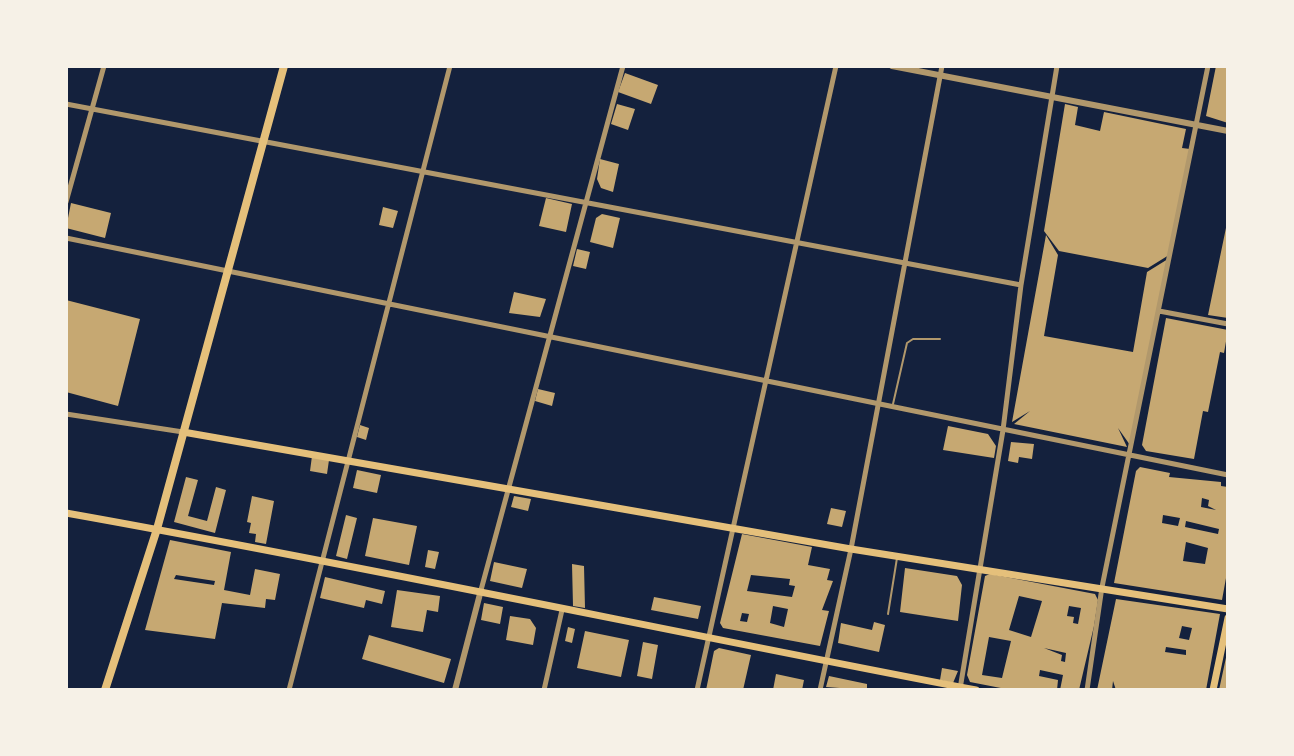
<!DOCTYPE html>
<style>
body{margin:0}
#map{position:relative;width:1294px;height:756px;overflow:hidden;background:#14213d;font-family:Quicksand,sans-serif}
canvas{display:block}
.frame{position:absolute;inset:0;border:68px solid #f6f1e7;pointer-events:none}
</style>
<div id="map">
<canvas width="1294" height="756"></canvas>
<div class="frame"></div>
</div>
<script>
const g = document.querySelector('canvas').getContext('2d');
g.lineJoin = 'round';
function fillPath(path, color) {
  g.fillStyle = color;
  g.fill(path, 'evenodd');
}
function trace(path, color, width, dash) {
  g.strokeStyle = color;
  g.lineWidth = width;
  g.lineCap = dash ? 'butt' : 'round';
  g.setLineDash(dash || []);
  g.stroke(path);
}
fillPath(new Path2D(`
 M1216,66H1228V123L1206,116Z
 M625,73L658,85L651,104L618,92Z
 M617,104L635,109L628,130L611,124Z
 M1065,104L1078,107L1075,125L1100,131L1104,112L1186,129L1182,148L1190,149L1169,255L1148,268L1059,251L1044,231Z
 M600,159L619,164L613,192L601,188L597,179Z
 M546,198L572,204L566,232L539,226Z
 M71,203L111,213L105,238L66,228Z
 M383,207L398,211L393,228L379,225Z
 M602,214L620,218L613,248L590,242L596,218Z
 M1227,223H1228V318L1208,315Z
 M1046,235L1058,255L1044,336L1133,352L1147,272L1168,259L1130,445L1118,428L1127,447L1014,424L1030,411L1012,422Z
 M577,249L590,252L586,269L573,266Z
 M514,292L546,299L540,317L509,313Z
 M66,300L140,319L118,406L66,392Z
 M1166,318L1228,330L1224,353L1220,352L1208,412L1203,411L1194,459L1146,451L1142,445Z
 M538,389L555,393L552,406L535,401Z
 M360,425L369,428L366,440L357,437Z
 M948,426L988,434L996,446L994,458L943,450Z
 M1011,442L1034,444L1032,459L1019,457L1018,463L1008,461Z
 M312,456L329,460L327,474L310,471Z
 M1140,467L1170,473L1169,477L1221,482V486L1228,487V567L1222,600L1114,583L1136,471ZM1202,498L1209,500L1208,506L1216,510L1201,507ZM1163,515L1180,518L1178,526L1162,523ZM1186,521L1219,529L1218,534L1185,527ZM1186,542L1208,548L1205,564L1183,561Z
 M357,470L381,475L377,493L353,488Z
 M186,477L198,480L188,516L207,521L216,487L226,490L215,533L174,522Z
 M252,496L274,501L266,544L255,542L256,534L249,533L251,523L247,522Z
 M514,496L531,499L528,511L511,507Z
 M831,508L846,511L842,527L827,524Z
 M346,515L357,518L347,559L336,556Z
 M373,518L417,526L409,565L365,556Z
 M742,534L812,547L808,565L830,569L827,580L833,581L822,610L829,611L820,646L723,628L720,623ZM751,575L790,579L789,585L795,586L792,597L747,591ZM773,606L788,609L784,627L770,623ZM742,613L749,614L747,622L740,621Z
 M170,540L231,552L224,590L250,595L255,569L280,574L275,600L266,599L265,608L222,603L215,639L145,630ZM176,575L215,581L214,585L174,579Z
 M428,550L439,552L435,569L425,567Z
 M494,562L527,569L522,588L490,581Z
 M572,564L584,566L585,608L573,606Z
 M905,568L957,576L962,585L958,621L900,612Z
 M990,574L1095,594L1098,600L1094,626L1079,690H1060L1063,675L1040,670L1039,676L1058,680L1057,690H1011L970,682L967,675L985,576ZM1019,596L1042,601L1031,637L1009,630ZM1069,606L1081,608L1078,624L1073,623L1074,617L1067,616ZM989,637L1011,641L1002,678L982,675ZM1044,648L1066,653L1065,662L1061,661L1062,655Z
 M325,577L385,591L382,604L366,600L364,608L320,598Z
 M397,590L440,596L438,612L427,610L423,632L391,627Z
 M654,597L701,606L698,619L651,610Z
 M1116,599L1220,614L1206,690H1116L1113,681L1112,690H1097ZM1182,626L1192,628L1189,640L1179,638ZM1166,647L1186,650V655L1165,652Z
 M484,603L503,607L500,624L481,620Z
 M510,616L530,619L536,628L533,645L506,640Z
 M874,622L885,625L879,652L838,643L841,623L872,630Z
 M568,627L575,629L572,643L565,641Z
 M585,631L629,640L621,677L577,668Z
 M369,635L451,659L444,683L362,659Z
 M643,642L658,645L652,679L637,676Z
 M719,648L751,655L743,690H706L714,651Z
 M1227,653L1228,690H1219Z
 M942,668L958,671L953,683L940,680Z
 M776,674L804,680L802,690H773Z
 M829,676L867,684V690L826,687Z`), '#c6a872');
trace(new Path2D(`
 M893,404L907,343L913,339H940
 M888,614L897,558`), '#b1986c', 2);
trace(new Path2D(`
 M66,104L1021,285
 M66,202L104,66
 M66,238L1228,475
 M1159,311L1228,324
 M66,414L183,432
 M481,590L623,66
 M960,689L1003,430L1021,285L1057,66
 M289,690L450,66
 M544,690L562,610
 M697,690L836,66
 M820,690L851,549L942,66
 M1087,690L1102,587L1208,66`), '#b1986c', 5);
trace(new Path2D(`
 M892,66L1228,131
 M455,690L481,590`), '#b1986c', 6);
trace(new Path2D(`
 M183,432L851,549L1228,609
 M66,513C370,567 672,632 976,690
 M1213,690L1228,618`), '#e5c07b', 7);
trace(new Path2D(`
 M105,690L157,529L284,66`), '#e5c07b', 8);
</script>
